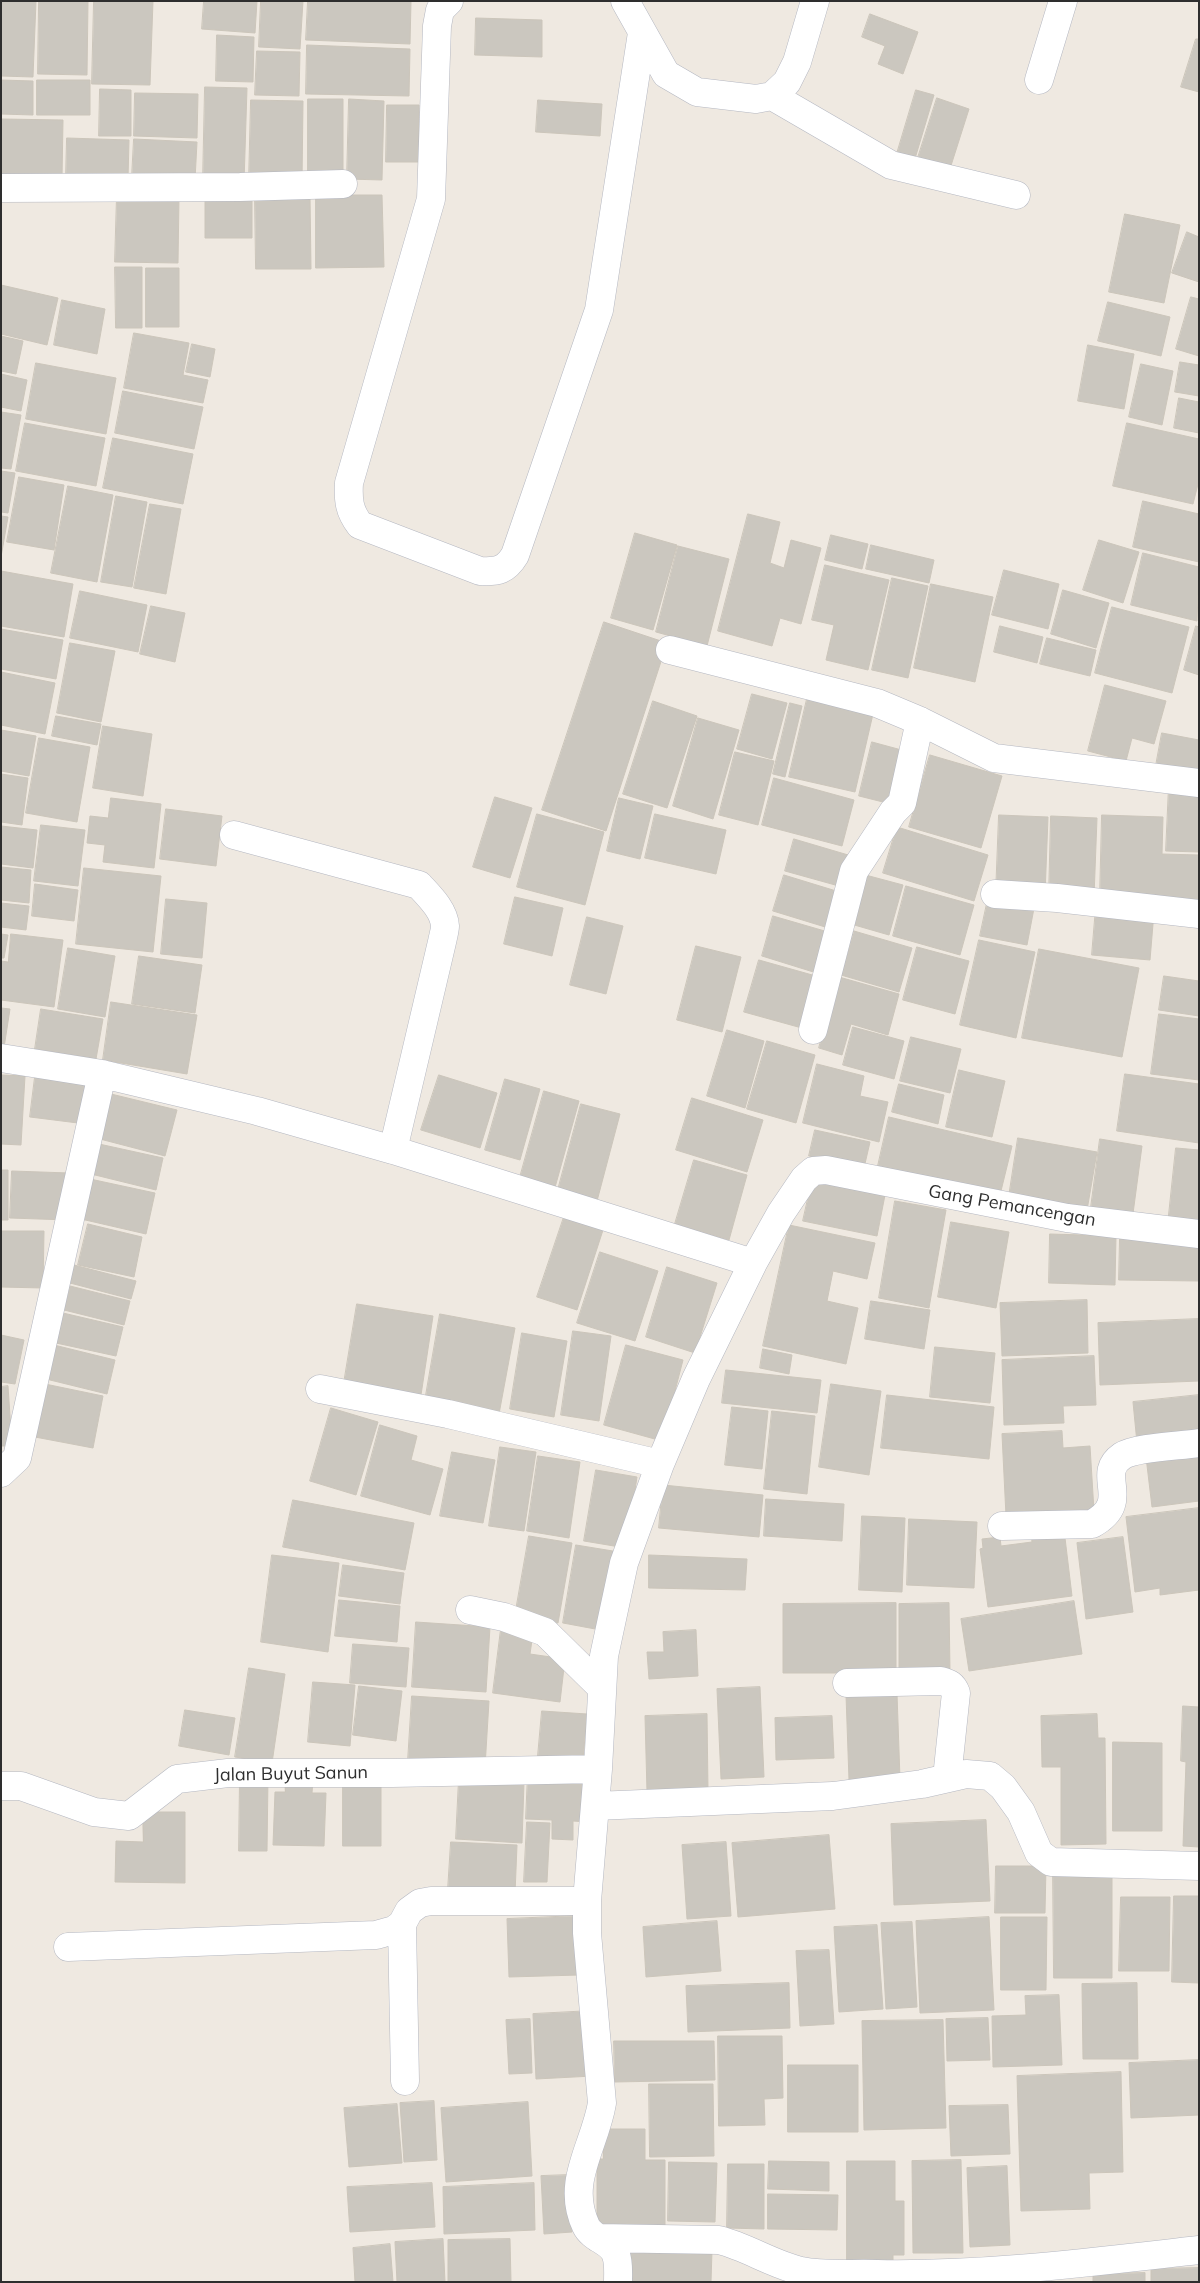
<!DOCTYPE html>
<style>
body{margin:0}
#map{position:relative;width:1200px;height:2283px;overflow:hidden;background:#efe9e1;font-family:Mulish,sans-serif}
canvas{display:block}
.frame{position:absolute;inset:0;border:2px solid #2e2e2e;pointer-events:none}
</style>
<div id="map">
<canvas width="1200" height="2283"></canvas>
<div class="frame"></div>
</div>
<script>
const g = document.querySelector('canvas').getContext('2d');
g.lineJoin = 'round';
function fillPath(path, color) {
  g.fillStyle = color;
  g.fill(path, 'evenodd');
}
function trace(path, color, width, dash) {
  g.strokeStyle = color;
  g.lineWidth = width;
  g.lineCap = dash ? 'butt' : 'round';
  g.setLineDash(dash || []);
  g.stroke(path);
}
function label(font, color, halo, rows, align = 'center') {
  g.font = font + ' Mulish,sans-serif';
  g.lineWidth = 4.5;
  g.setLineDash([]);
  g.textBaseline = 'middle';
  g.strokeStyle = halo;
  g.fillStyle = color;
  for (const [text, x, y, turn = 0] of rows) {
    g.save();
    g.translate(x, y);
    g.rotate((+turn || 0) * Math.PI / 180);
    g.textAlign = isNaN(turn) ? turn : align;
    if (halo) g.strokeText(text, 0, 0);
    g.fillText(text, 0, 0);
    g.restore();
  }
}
const building = new Path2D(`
 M1,1H36L33,77L1,76Z
 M39,1H88L87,75L38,74Z
 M94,1H153L150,85L92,84Z
 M204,1H257L255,33L202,29Z
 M261,1H303L300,49L259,47Z
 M308,1H411L410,44L306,40Z
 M870,14L918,32L903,74L878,64L885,46L862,37Z
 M476,18L542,20V57L475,55Z
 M217,35L254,37L253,82L216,81Z
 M1196,39H1199V92L1181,87Z
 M307,45L410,49L409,96L306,94Z
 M257,51L300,52L299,96L255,95Z
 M1,80L33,81V115L1,114Z
 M37,80H90V115H37Z
 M205,87L247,88L244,183L203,181Z
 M100,89L131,90V136H99Z
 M916,90L934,95L914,162L896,157Z
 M135,93L198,94L197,138L134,136Z
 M937,98L969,109L948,175L916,164Z
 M308,99H343V179H308Z
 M349,99L384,101L382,180L347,179Z
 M251,100L303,101L302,182L249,181Z
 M538,100L602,104L600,136L536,132Z
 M387,105H419V162H386Z
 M1,119L63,120L62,178L1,177Z
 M67,138L129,140L128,179L66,177Z
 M134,139L197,142L195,180L132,177Z
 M117,195L179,197L178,263L115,262Z
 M252,195V238H205V196Z
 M316,195H382L384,267L316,268Z
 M255,197H310L311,269H256Z
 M1125,214L1180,225L1164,303L1109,292Z
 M1187,232L1199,237V282L1172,273Z
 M115,267H142V328H116Z
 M146,268H179V327H146Z
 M1,285L58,298L47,345L1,334Z
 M1191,297L1199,299V356L1176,349Z
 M62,300L105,309L97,354L54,345Z
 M1108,302L1170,317L1161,356L1098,341Z
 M134,333L189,343L183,375L208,380L203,403L124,388Z
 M1,336L23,341L16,374L1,371Z
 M192,344L215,349L210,377L186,372Z
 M1088,345L1134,354L1124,409L1078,401Z
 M1180,362L1199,365V396L1175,392Z
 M36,363L116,378L106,434L26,419Z
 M1141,364L1173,371L1162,425L1129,417Z
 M1,374L27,380L21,411L1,407Z
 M123,391L203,407L194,449L115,433Z
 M1179,398L1199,402V433L1174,428Z
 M1,412L21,415L11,469L1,468Z
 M25,423L105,438L96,486L16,471Z
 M1127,423L1199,439V480L1193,504L1113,486Z
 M113,438L193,454L183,504L103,488Z
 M1,471L15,473L8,513L1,512Z
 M19,477L64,485L54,550L7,542Z
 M68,486L113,495L97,582L51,573Z
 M116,496L147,502L132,587L101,582Z
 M1143,501L1199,514V562L1133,547Z
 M150,504L181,509L166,594L134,588Z
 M748,514L780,522L770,563L784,568L791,540L821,548L801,624L780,618L772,646L718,631Z
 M1,516L8,517L1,557Z
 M635,533L677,545L653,630L611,618Z
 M831,535L868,544L862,569L825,560Z
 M1099,540L1139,552L1123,603L1083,590Z
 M871,545L934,560L929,583L866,569Z
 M678,546L729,559L707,646L656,632Z
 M1143,553L1199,567L1197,621L1131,605Z
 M825,565L889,580L868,670L826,660L834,625L812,620Z
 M1004,570L1059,584L1048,629L992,615Z
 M1,571L73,584L64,637L1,626Z
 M892,578L928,586L908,678L872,670Z
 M931,584L993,597L975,682L914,668Z
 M1063,590L1109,603L1096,648L1051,634Z
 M80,591L147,605L138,652L70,638Z
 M151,606L185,613L175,662L140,654Z
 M1112,607L1189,627L1172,693L1095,673Z
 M604,622L667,643L606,831L542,810Z
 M1000,626L1043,637L1037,663L994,652Z
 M1196,626L1199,627V675L1184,670Z
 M1,629L63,640L56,679L1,669Z
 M1047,638L1096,650L1090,676L1040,664Z
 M70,643L115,651L101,722L57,713Z
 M1,672L55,683L45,734L1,725Z
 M1105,685L1166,701L1154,744L1132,738L1126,761L1088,751Z
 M752,694L787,703L772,759L737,749Z
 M807,699L873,714L855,792L789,777Z
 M653,701L697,716L667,808L623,794Z
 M790,703L802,706L785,777L773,774Z
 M56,716L101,724L97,745L52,736Z
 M698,718L739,730L713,819L673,806Z
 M103,726L152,734L143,796L93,788Z
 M1,730L36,736L29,776L1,771Z
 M1162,733L1199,740V779L1155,771Z
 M39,738L90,747L77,822L26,813Z
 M872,742L909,752L895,805L859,796Z
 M735,752L774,761L758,825L719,815Z
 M930,755L1002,776L981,848L909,827Z
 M1,774L28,778L22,825L1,822Z
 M774,778L854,800L842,846L762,825Z
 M1169,786L1199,787V852L1166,851Z
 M495,797L532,808L510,878L473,867Z
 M111,798L161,804L154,868L103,862L105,845L87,843L90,816L108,818Z
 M619,798L653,806L640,859L607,851Z
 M166,809L222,816L216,866L160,859Z
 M537,814L604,832L585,905L517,887Z
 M655,814L726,830L716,874L645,858Z
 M999,815L1048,817L1045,895L996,893Z
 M1102,815L1163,817L1162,854L1199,855V901L1100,897Z
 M1051,816L1097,818L1094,897L1049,896Z
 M41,825L85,830L78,886L34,881Z
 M1,826L37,830L33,868L1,864Z
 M897,827L988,855L974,901L883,873Z
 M794,839L855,857L846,888L785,871Z
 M1,867L31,870L29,903L1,900Z
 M84,868L161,876L153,952L76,944Z
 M858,873L903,885L889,935L844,922Z
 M784,875L846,894L835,930L773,911Z
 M35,884L78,890L74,921L32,916Z
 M906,886L974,905L960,955L893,936Z
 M989,894L1035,903L1027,945L980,936Z
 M515,897L563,908L552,956L504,944Z
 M166,899L207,903L202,958L161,954Z
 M1,903L29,906L26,930L1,927Z
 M1096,907L1154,912L1150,960L1092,955Z
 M773,916L835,934L823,975L762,956Z
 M587,917L623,926L606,994L570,985Z
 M854,931L912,948L899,992L841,975Z
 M1,934L8,935L4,958H1Z
 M11,934L63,940L54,1007L1,1000V961L8,962Z
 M979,940L1035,952L1016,1038L960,1025Z
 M696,946L741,957L722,1032L677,1020Z
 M917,947L969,961L955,1014L903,1000Z
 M68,948L115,956L105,1017L58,1009Z
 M1039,949L1139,968L1122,1057L1022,1038Z
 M139,956L202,965L195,1013L132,1004Z
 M759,960L823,978L809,1030L744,1012Z
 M1164,976L1199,981V1016L1159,1010Z
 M839,977L899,994L888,1035L851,1024L842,1055L819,1048Z
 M111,1002L197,1015L187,1074L103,1060Z
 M1,1008L10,1009L3,1054H1Z
 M41,1009L103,1019L96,1059L35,1049Z
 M1159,1014L1199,1019V1080L1151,1074Z
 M853,1027L904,1041L894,1079L843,1065Z
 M727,1030L764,1041L745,1108L707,1096Z
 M911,1037L961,1049L950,1093L900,1081Z
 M767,1041L815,1055L796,1123L747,1109Z
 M817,1064L864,1076L860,1096L888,1102L879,1142L803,1123Z
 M959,1070L1005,1081L992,1137L946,1127Z
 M1125,1074L1199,1084V1143L1117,1131Z
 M1,1075L25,1076L21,1145L1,1144Z
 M439,1075L497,1093L480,1148L421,1130Z
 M35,1077L92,1084L86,1124L30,1117Z
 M505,1079L540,1089L520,1160L485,1150Z
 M899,1084L944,1095L938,1124L892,1112Z
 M544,1091L579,1101L554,1191L519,1181Z
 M111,1094L177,1110L165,1156L100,1139Z
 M692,1098L763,1120L747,1172L676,1150Z
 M581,1104L620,1114L597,1201L558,1190Z
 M889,1117L1012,1146L1000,1195L878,1166Z
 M815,1130L870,1142L864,1168L809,1156Z
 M1018,1138L1097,1152L1086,1216L1008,1203Z
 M1100,1139L1142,1146L1132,1221L1090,1215Z
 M99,1144L163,1158L156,1190L91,1174Z
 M1176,1148L1199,1150V1227L1168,1224Z
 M694,1160L747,1175L729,1240L675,1224Z
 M1,1170H8V1220H1Z
 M12,1171L69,1173L68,1220L10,1218Z
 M90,1179L155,1193L146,1234L81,1219Z
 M812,1181L885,1195L877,1236L803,1221Z
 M895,1201L946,1210L929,1308L879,1298Z
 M565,1214L604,1227L577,1310L537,1297Z
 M951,1222L1009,1232L996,1308L938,1297Z
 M88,1224L142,1237L134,1277L78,1265Z
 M789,1225L875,1243L867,1279L833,1271L827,1301L858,1308L846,1364L763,1346Z
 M1,1231H44L43,1288L1,1287Z
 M1050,1234L1116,1236L1115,1285L1049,1283Z
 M1120,1237L1199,1238V1281L1119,1280Z
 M600,1252L658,1271L635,1341L577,1323Z
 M74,1265L136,1281L131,1299L70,1283Z
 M667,1267L717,1283L695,1353L646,1337Z
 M70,1286L130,1301L124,1325L64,1310Z
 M1087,1300L1088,1353L1002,1356L1000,1303Z
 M871,1301L930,1310L924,1349L865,1339Z
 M357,1304L433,1316L421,1395L344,1383Z
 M63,1313L123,1327L116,1356L56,1343Z
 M440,1314L515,1328L499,1414L425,1401Z
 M1199,1319V1381L1100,1385L1098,1323Z
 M573,1331L611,1336L599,1421L561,1415Z
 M522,1333L567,1341L554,1417L510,1409Z
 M1,1335L24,1340L15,1384L1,1382Z
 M54,1345L115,1360L107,1394L46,1379Z
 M626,1345L683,1360L662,1441L604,1425Z
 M935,1347L995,1353L990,1403L930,1397Z
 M763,1349L792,1355L789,1374L760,1368Z
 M1094,1356L1096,1405L1063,1406L1064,1423L1004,1425L1002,1360Z
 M726,1370L821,1380L817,1413L722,1403Z
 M45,1384L103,1396L93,1448L35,1437Z
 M831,1384L881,1391L869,1475L819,1467Z
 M8,1386L12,1446H1V1387Z
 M887,1395L994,1407L989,1459L881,1448Z
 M1199,1395V1437L1137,1443L1133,1402Z
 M732,1407L768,1411L762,1469L725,1465Z
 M331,1408L378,1422L356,1495L310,1481Z
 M772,1411L815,1416L807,1494L764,1489Z
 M380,1425L417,1436L411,1460L443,1469L430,1515L361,1496Z
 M1062,1431L1063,1448L1090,1446L1094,1511L1006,1516L1002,1434Z
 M500,1447L536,1452L524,1531L489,1526Z
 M1199,1451V1501L1152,1507L1146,1457Z
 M452,1452L495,1460L483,1523L440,1516Z
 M538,1456L580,1462L569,1538L527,1531Z
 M596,1470L637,1477L626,1548L584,1541Z
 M663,1485L763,1495L759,1537L659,1528Z
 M766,1499L844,1504L842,1541L764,1536Z
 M293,1500L414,1523L405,1570L283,1547Z
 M1199,1508V1590L1160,1595V1588L1135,1592L1126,1517Z
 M862,1516L905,1518L902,1592L859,1590Z
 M909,1519L977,1522L974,1588L907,1585Z
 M1051,1528L1053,1539L1065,1538L1072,1596L988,1607L980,1549L983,1548L982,1539L1000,1537L1001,1546L1032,1542L1031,1532Z
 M529,1536L572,1543L558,1623L515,1616Z
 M1123,1537L1133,1612L1086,1619L1077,1543Z
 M576,1545L619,1552L606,1631L563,1623Z
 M272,1555L339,1563L328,1652L261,1642Z
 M649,1555L747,1559L745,1590L649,1588Z
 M343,1565L404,1573L400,1604L339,1596Z
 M339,1600L400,1606L397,1642L335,1636Z
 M1074,1601L1082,1654L969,1671L961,1619Z
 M896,1603V1673H783V1604Z
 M949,1603L950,1673H899V1604Z
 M416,1622L490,1627L486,1692L412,1687Z
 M501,1629L533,1633L530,1654L565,1659L560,1702L493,1693Z
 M696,1630L698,1676L649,1679L647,1652H664L663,1632Z
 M353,1644L409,1648L406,1687L350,1683Z
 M249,1668L285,1674L272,1763L235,1757Z
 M313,1682L355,1685L350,1746L308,1742Z
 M359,1686L402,1691L396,1741L353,1735Z
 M760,1687L764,1777L721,1779L717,1689Z
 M897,1694L900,1779L849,1780L846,1695Z
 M412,1696L489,1701L485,1767L408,1761Z
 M1183,1706L1199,1707V1847L1183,1846L1186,1762L1181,1761Z
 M185,1710L235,1718L229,1755L179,1746Z
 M542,1711L587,1714L583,1759L538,1756Z
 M707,1714L708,1791L647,1792L645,1716Z
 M1097,1714L1098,1738H1105L1106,1844L1061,1845V1767H1042L1041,1716Z
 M832,1716L834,1758L776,1760L775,1718Z
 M1113,1742L1162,1743V1831H1113Z
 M528,1773L591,1776L588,1822L573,1821V1840L552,1839V1820L526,1819Z
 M240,1776H268L267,1851H239Z
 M285,1779L313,1780L312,1793H326L324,1846L273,1845L275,1792H285Z
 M459,1779L524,1782L522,1843L456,1839Z
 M343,1787H381V1846H343Z
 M143,1812H185V1883L115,1882L116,1841L143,1842Z
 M986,1820L990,1901L894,1905L891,1824Z
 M527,1822L550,1823L547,1882H524Z
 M829,1835L835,1909L738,1917L732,1843Z
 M451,1842L517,1845L515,1894L448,1890Z
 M726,1842L731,1916L687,1919L682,1845Z
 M996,1866H1046L1045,1913H995Z
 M1053,1869H1112V1978H1054Z
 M1174,1896H1199V1983L1172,1982Z
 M1121,1897H1170L1169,1971H1119Z
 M577,1916L579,1975L509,1977L507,1919Z
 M989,1917L994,2010L920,2013L916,1921Z
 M1001,1917H1047L1046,1990H1001Z
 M717,1921L721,1971L646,1977L643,1927Z
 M912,1922L917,2007L886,2009L881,1923Z
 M877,1925L883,2009L839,2012L834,1927Z
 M829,1950L834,2024L800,2026L796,1951Z
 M789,1983L790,2028L688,2032L686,1986Z
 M1137,1983L1138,2059H1083L1082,1984Z
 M1059,1995L1062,2065L993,2067L992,2016L1026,2015L1025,1996Z
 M591,2011L593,2076L536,2079L533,2014Z
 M988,2018L990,2060L947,2061L946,2019Z
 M530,2019L532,2073L509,2074L506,2020Z
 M943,2020L946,2128L864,2130L862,2021Z
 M718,2036H782L783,2098L764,2099L765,2125L719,2126Z
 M614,2041H714L715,2080L615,2082Z
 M1199,2060V2115L1131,2118L1129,2063Z
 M788,2065H858V2132H788Z
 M1121,2072L1123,2172L1089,2173L1090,2209L1021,2211L1017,2076Z
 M649,2084H713L714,2156L650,2157Z
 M434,2101L437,2160L404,2162L400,2103Z
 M528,2102L532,2176L446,2182L441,2108Z
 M397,2104L402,2163L349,2167L344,2108Z
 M1008,2105L1010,2154L951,2156L949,2106Z
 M603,2129H645V2160H665V2228H597V2159H603Z
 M961,2160L963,2253H913L912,2161Z
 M769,2161L829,2162V2191L768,2189Z
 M847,2161H895V2201H904V2255H893V2261H847Z
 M669,2162L717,2163L715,2222L668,2221Z
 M728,2164H764V2229L727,2228Z
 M1007,2166L1010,2245L970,2247L967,2168Z
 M569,2175L572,2232L544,2234L541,2176Z
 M432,2183L435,2227L350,2232L347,2187Z
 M534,2183L535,2230L444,2234L443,2187Z
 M768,2194L838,2195L837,2230L768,2229Z
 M443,2239L445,2282H397L395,2242Z
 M510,2239L511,2282H448V2240Z
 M390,2244L393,2282H355L353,2248Z
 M626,2249L712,2250L711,2282H625Z
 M1199,2268V2282H1151V2269Z
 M1145,2273V2282H1093V2274Z`);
fillPath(building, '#cbc7bf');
trace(building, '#cbc5ba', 1);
const minor = new Path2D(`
 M449,1L440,10L437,26L431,199L349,483C348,500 349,511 360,525L480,571C498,572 506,570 515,555L599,310L642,33
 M625,1L666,74L697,92L756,99L772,96L787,82L797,62L815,1
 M1039,80L1063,1
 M772,96L891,165L1016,195
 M1,188L240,187L343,184
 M670,650L877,703L920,721L994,758L1199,783
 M234,835L419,885C429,896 444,910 445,926C445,930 443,937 442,942L393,1150
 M995,894L1057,898L1199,914
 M813,1030L854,871L893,812L902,803L920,721
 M1,1058L102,1074L257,1111L393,1150L753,1263
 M320,1389L448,1414L660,1464
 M1,1473L17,1458L102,1074
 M1002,1526L1092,1524C1134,1501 1094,1475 1122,1456C1136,1447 1181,1446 1199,1443
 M470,1610L504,1617L545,1632L602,1688
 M847,1683L941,1681C949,1683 953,1685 956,1693L947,1778
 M1,1786H21L94,1812L129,1816L177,1779L228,1773H392L598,1769
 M595,1806L833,1796L922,1784L966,1774L990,1776L1003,1787L1021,1812L1039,1853L1051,1862L1199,1866
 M402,1924L405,2081
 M68,1947L376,1935L394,1930L402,1924L409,1911L420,1903L431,1901H587
 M598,2238L719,2240C747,2247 772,2264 801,2271C825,2276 852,2273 877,2274C984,2276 1092,2262 1199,2250
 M618,2282C618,2273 619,2263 616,2255C612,2241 592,2239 586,2226C565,2182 595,2146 602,2103L587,1933V1901L598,1769L604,1656L624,1563L660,1464L696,1379L753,1263L781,1213L804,1179L813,1171L826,1170L1067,1218L1199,1234`);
trace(minor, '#b4b7c1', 29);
trace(minor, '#fff', 28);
label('18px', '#2e2e2e', '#fff', [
 ["Gang Pemancengan",1012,1206,10],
 ["Jalan Buyut Sanun",291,1774,-1]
]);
</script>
